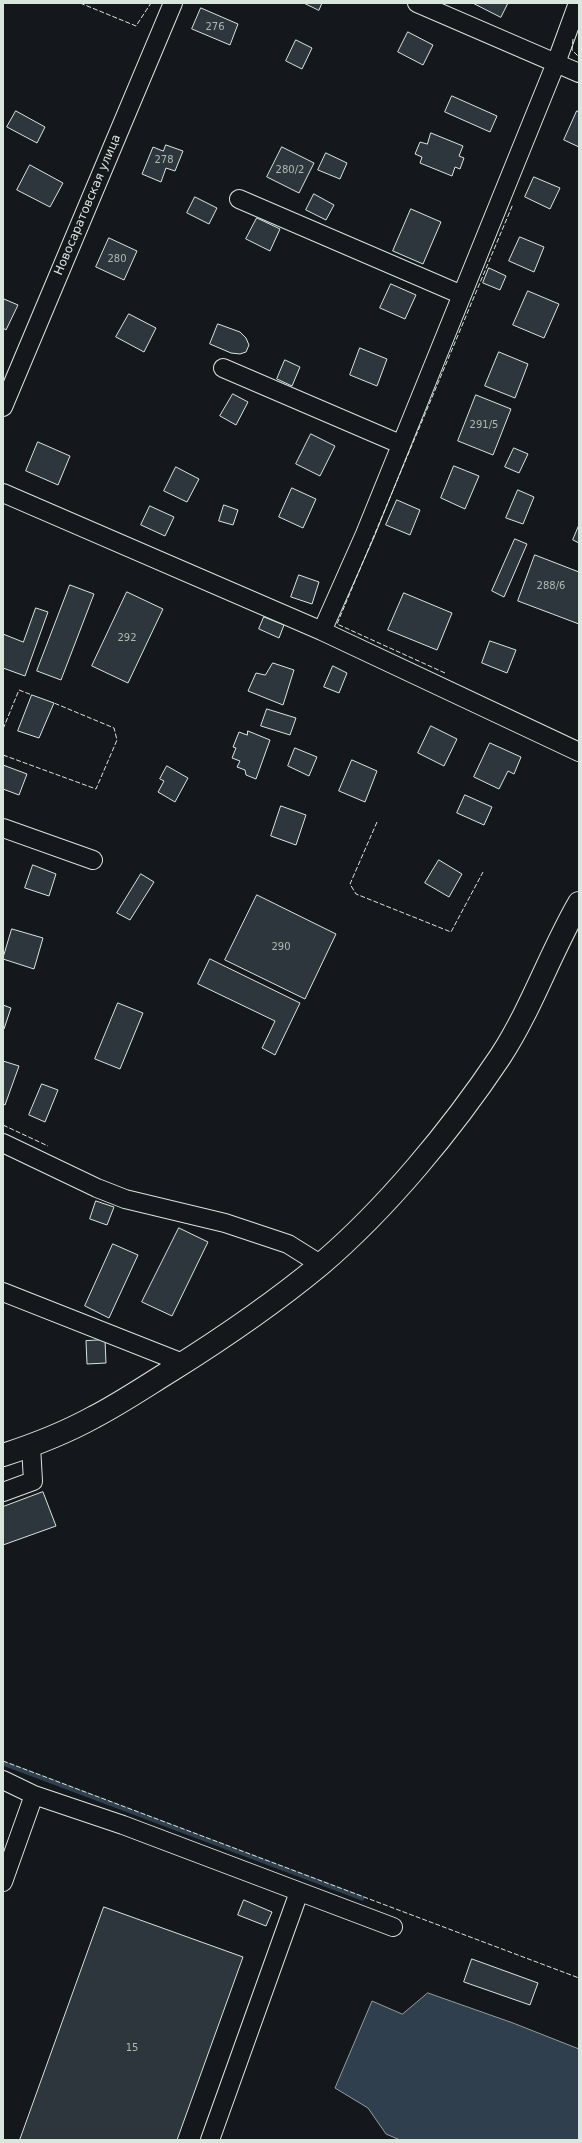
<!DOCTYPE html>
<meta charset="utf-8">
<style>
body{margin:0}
#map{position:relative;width:582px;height:2143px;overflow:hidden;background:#14181c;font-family:"DejaVu Sans",sans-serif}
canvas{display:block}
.frame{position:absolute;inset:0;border:4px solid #d8e6dc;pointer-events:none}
</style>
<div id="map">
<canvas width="582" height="2143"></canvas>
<div class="frame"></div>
</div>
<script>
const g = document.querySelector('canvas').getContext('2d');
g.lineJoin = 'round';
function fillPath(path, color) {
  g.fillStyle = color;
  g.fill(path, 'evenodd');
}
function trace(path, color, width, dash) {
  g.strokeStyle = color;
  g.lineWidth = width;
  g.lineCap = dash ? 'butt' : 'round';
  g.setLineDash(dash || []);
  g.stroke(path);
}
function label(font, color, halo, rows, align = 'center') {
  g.font = font + ' "DejaVu Sans",sans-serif';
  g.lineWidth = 3;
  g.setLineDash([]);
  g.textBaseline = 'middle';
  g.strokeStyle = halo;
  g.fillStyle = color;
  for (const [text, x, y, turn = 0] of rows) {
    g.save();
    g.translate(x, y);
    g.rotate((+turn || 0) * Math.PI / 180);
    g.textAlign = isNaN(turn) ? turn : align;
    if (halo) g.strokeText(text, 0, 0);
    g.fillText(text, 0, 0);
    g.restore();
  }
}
const water = new Path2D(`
 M428,1993L513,2023L579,2049V2140H400L386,2134L368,2108L335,2088L372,2001L402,2014Z`);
fillPath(water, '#2f3f4d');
trace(water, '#939e99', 1);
trace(new Path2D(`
 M3,1763L362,1898`), '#2f3f4d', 5);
const building = new Path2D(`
 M304,3H322L319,10Z
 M473,3H508L501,17Z
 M201,8L238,24L230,45L192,29Z
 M408,32L433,45L423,65L398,52Z
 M296,40L312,48L302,69L286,61Z
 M452,96L497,116L490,132L445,112Z
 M16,111L45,127L37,143L7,127Z
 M577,111L579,112V147L564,140Z
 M431,133L463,146L459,156L464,158L460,169L455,167L452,176L420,163L422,157L415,154L420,142L427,144Z
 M166,145L183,151L175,171L166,168L161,182L142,174L153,147L163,151Z
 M282,147L314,163L299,193L267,177Z
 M326,153L347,163L340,179L318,170Z
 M30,165L63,183L50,207L17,190Z
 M534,177L560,188L550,209L525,197Z
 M314,194L334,205L326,220L306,210Z
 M195,197L217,208L209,224L187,213Z
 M411,209L441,222L423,264L393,251Z
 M257,218L280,229L270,251L246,239Z
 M520,237L544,247L534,272L509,261Z
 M109,238L137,251L124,280L96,267Z
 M489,268L506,276L500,290L483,283Z
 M391,284L416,295L405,319L380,308Z
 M528,291L559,304L544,338L513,325Z
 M4,299L18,305L6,330L3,328Z
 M129,314L156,328L144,352L116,337Z
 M218,324L240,332L246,338L249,345L246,352L240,354L231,353L210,344Z
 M360,348L387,359L377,386L350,375Z
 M499,352L528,364L515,398L485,386Z
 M285,360L300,367L292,386L277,379Z
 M233,394L248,402L236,425L220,416Z
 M476,395L511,409L493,455L458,441Z
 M311,434L335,446L320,476L296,464Z
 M38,442L70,456L58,485L26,471Z
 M514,448L528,454L519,473L505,467Z
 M454,466L479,476L465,509L441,498Z
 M176,467L199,479L187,502L164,491Z
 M292,488L316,499L303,528L279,517Z
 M518,490L534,497L523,524L506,518Z
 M397,500L420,510L410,535L386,525Z
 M224,505L238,510L233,525L219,521Z
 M150,506L174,517L165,536L141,525Z
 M579,525V543L573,540Z
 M515,539L527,544L504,597L492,591Z
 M535,555L579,572V624L518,601Z
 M299,575L319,582L312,604L291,597Z
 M70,585L94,594L61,680L37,671Z
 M127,592L163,609L128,683L92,666Z
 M404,593L452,613L437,650L388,630Z
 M36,608L48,612L25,676L3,668V634L23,642Z
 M264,617L284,625L279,638L259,629Z
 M490,641L516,650L507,673L482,663Z
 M273,663L294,670L283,705L248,691L256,673L265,675Z
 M333,666L347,673L339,693L324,687Z
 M32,695L54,703L39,738L18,731Z
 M267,709L296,718L290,735L261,726Z
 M431,726L457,739L444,766L418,753Z
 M248,731L270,740L256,779L246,775L245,770L237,767L240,761L232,758L236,748L233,747L239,732L247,735Z
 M490,743L521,757L514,774L508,771L499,789L474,777Z
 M295,748L317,757L309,776L288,766Z
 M352,760L377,771L365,802L339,791Z
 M3,765L27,774L19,795L3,789Z
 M167,766L188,778L175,802L158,792L164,781L160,779Z
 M465,795L492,807L484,825L457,813Z
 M281,806L306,815L296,845L271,836Z
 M439,860L462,874L449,897L425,883Z
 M33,865L56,874L49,896L25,888Z
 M141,874L154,882L130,920L117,913Z
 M257,895L336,934L305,999L225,960Z
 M12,929L43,938L34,969L3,959Z
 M210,959L300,1003L275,1055L262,1048L275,1021L198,984Z
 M118,1003L143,1013L120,1069L95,1059Z
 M3,1005L11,1008L4,1029H3Z
 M3,1061L19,1066L5,1105L3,1104Z
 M42,1084L58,1090L45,1122L29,1115Z
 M96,1201L114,1207L107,1225L90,1219Z
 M179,1228L208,1242L172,1316L142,1302Z
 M113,1244L138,1255L109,1318L85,1306Z
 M105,1340L106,1363L87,1364L86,1341Z
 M43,1492L56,1526L3,1545V1507Z
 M244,1900L272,1912L266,1926L238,1915Z
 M104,1907L243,1957L177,2140H20Z
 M472,1959L538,1983L530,2005L464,1982Z`);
fillPath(building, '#2c363c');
trace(building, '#d8e6dc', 1);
const minor = new Path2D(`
 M417,3L579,73
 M239,199L462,295
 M223,368L400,444
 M3,407L173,3
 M3,493L322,631L579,752
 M322,631L365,534L556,63L578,3
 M3,828L93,860
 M3,1143L97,1188L125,1199L225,1223L288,1244L320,1264
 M3,1292L183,1363
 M3,1492L33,1481L31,1446
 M3,1780L34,1795L123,1825L393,1927
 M3,1882L34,1795
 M210,2140L299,1892`);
const major = new Path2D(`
 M3,1455C34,1445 65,1433 94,1417C121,1403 146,1386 172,1370C223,1338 273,1304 320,1265C386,1209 452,1129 500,1057C532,1008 550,953 579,903`);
trace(minor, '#d8e6dc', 20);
trace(major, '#d8e6dc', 24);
trace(minor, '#14181c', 18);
trace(major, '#14181c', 22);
trace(new Path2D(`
 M80,3L136,26L151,3
 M573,39L572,50L579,57
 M445,673L337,624L513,204
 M3,729L19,690L32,695
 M3,755L96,789L117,740L114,728L54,703
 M377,822L350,884L356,894L451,932L483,872
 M3,1125L48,1146
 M3,1761L579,1978`), '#d8e6dc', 1, [5, 2]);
label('10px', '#adbab4', null, [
 ["276",215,27],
 ["278",164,160],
 ["280/2",290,170],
 ["280",117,259],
 ["291/5",484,425],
 ["288/6",551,586],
 ["292",127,638],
 ["290",281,947],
 ["15",132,2048]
]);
label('12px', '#d8e6dc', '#14181c', [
 ["Новосаратовская улица",88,205,-67]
]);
</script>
